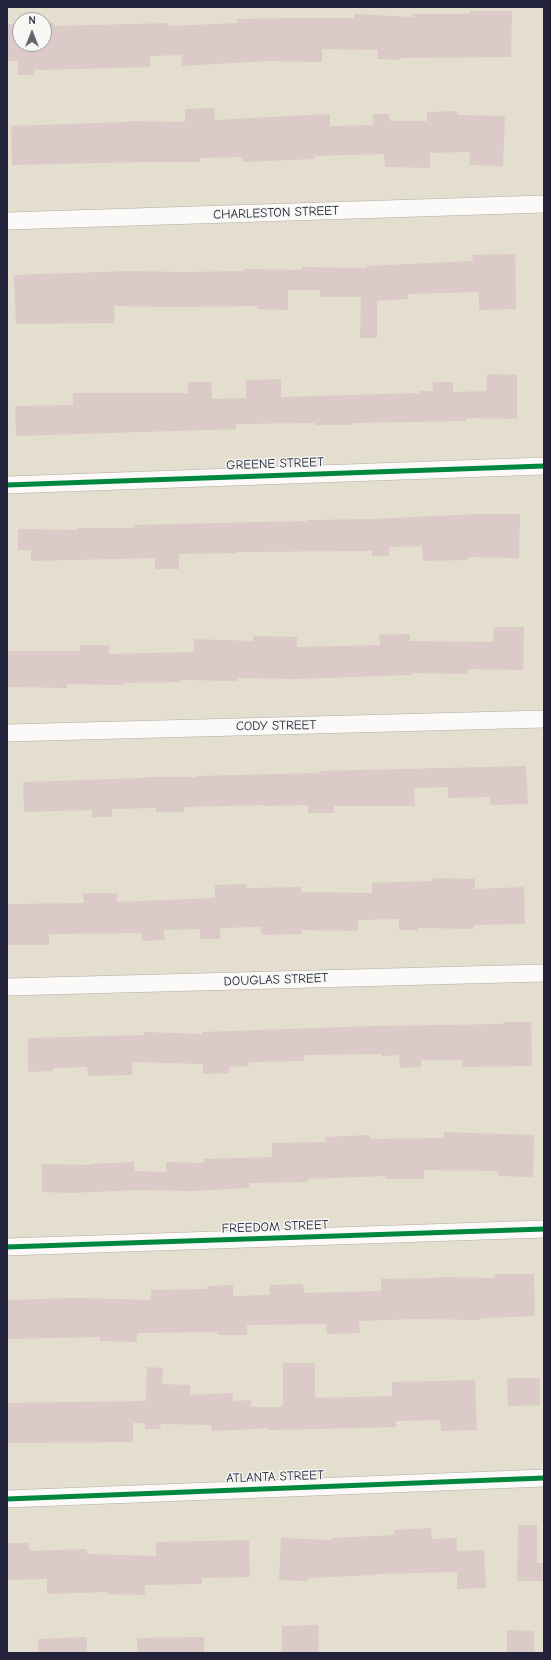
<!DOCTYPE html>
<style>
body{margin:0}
#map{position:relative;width:551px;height:1660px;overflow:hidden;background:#e4dece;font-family:"Comic Neue",sans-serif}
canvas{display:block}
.frame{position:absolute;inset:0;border:8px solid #22223b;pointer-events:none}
.north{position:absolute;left:12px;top:12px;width:40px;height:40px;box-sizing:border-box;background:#f6f6f2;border:1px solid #a1a1a9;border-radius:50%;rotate:0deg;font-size:11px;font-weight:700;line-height:16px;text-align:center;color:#22223b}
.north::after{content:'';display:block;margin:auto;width:14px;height:18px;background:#66646e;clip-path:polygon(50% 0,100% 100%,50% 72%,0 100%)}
</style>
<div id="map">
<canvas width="551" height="1660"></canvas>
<div class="frame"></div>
<div class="north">N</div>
</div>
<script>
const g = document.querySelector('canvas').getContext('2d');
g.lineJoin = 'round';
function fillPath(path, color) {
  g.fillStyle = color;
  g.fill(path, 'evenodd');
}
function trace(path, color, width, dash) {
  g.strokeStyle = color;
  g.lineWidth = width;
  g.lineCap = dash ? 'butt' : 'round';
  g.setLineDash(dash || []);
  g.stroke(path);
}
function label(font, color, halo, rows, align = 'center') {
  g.font = font + ' "Comic Neue",sans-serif';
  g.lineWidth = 3;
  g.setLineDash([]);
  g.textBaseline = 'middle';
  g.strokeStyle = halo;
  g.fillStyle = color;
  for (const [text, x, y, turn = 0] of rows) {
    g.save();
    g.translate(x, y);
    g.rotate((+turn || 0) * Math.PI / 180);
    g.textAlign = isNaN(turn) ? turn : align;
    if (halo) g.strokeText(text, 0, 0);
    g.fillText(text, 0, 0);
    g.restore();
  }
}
fillPath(new Path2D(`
 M470,11H512L511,57L400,58V60L377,59L378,50L322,49V62L266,61L182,66L181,55L150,56V67L34,70L35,75H18V61H7V24H20V44H44V23H54V26L169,23V26L238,23L237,19L297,18H354V14L414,17L413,14H470Z
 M214,108L215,120L330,114V126L373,125V114H389L390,121H427V112L457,111V115L505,116L503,166L469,165L470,152L430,153V168L385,167L384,154L314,156L315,159L243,162V157L200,158V162H142L12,165L11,126L129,122V121L185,122V109Z
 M515,254L516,309L479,310V292L408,294V299L377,301V338H360L361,297H320V290H288V310L257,309V306L173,307L114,306L115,323L16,324L14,275L130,271L183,272L244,271V269L302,270V267L367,268L366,266L473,261L472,255Z
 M487,374L517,375V419L466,418V421L351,423V425H315V423L236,424V429L16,436L15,406L73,405V393H188V382H211L212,399L246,398V380L281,379V397L420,393L419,391H433V382H453V392L486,391Z
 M478,514H520L519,558L468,557V560L423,561L422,546L389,547V556H372V551L237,552V553L179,554V569H155V558L31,561V550H18V529L78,530L77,528H133V525L307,521V520L371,519Z
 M494,627H524L523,670L468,669V674L411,673V675L296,679L238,678L237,681L181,680V682L123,683V685L67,684V688L7,687V651H80V645H109V654L194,652V639L253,641V636L297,637V647L380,645L379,635L410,634V641L493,642Z
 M526,766L528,804L490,805V797L448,798V787L414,788L415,806H334V813H308V805L263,806V805L184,807V812H156V808L112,809V817H92V810L24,812L23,782L146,778V777H196V776L319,773V771Z
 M433,878L475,879V889L524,887L525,924L474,925V929L418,928V930H399V919L358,920V931L302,930V934L261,935V927L220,928V939H200V929L164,930L165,940L142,941V933L49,934V945H7V904L84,903L83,893H117V902L215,898V885L246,884V888L301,887V892L372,893V883L433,881Z
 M503,1022H531L532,1066L462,1067V1060H421V1067L400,1068L399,1055L382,1056V1054L304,1055V1061L249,1062V1066L229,1067V1073L203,1074V1064L132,1062V1075L88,1076L87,1067L53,1068V1071L28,1072V1038L144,1035V1032L202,1034V1032L376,1026L503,1024Z
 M444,1132L534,1135L533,1177L498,1176V1171L424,1170V1179H385V1176L308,1179V1182L249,1183V1188L193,1191L138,1190L70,1193L42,1192V1164L90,1165V1164L134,1162L135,1171L166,1172V1162L204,1163V1159L272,1157V1143L325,1142V1137L370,1135V1139L444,1138Z
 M495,1274H534L535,1316L481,1318V1320L419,1319L359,1321L360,1333L327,1334L326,1324L247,1325V1335H218L217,1332L137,1333V1342L100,1341V1337L7,1339V1300L77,1298L151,1300V1290L207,1289V1286L233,1285V1296L270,1295L269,1285L303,1284L304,1293L381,1291V1279L438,1278V1277L495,1278Z
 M283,1363H315V1398L392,1396V1382L475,1380L477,1430L441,1431L440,1420L396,1421V1427L313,1429L269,1430V1428L212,1431L211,1425L161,1424L160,1429H145V1423H133V1442L7,1443V1403L146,1401L147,1367L163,1368L162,1384L190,1385V1395L233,1393V1401L251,1400V1407H283Z
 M507,1378H540V1405L508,1406Z
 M518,1525H537V1563H543V1581H517Z
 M431,1528L432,1539L457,1538V1551L484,1550L486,1588L457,1589V1572L375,1574V1575L309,1578L308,1581L279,1580L281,1538L332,1540V1538L394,1535V1530Z
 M249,1540L250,1577L202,1578V1584L145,1585V1595L107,1594L108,1592L47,1594V1579L7,1580V1543H29V1551L87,1549V1554L156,1556V1542Z
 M318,1625L319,1653H282V1626Z
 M507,1630L534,1631V1653H507Z
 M87,1637V1653H38V1639Z
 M204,1637V1653H137V1638Z`), '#dbcac7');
const street = new Path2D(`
 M7,221L544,204
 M7,485L544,466
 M7,733L544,719
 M7,987L544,973
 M7,1247L544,1229
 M7,1499L544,1478`);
trace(street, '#b0aca5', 18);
trace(street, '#fbfaf8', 17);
trace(new Path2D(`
 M7,485L544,466
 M7,1247L544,1229
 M7,1499L544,1478`), '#00873e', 5);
label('13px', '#22223b', '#f6f6f2', [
 ["CHARLESTON STREET",276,213,-2],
 ["GREENE STREET",275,464,-2],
 ["CODY STREET",276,726,-1],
 ["DOUGLAS STREET",276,980,-2],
 ["FREEDOM STREET",275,1227,-2],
 ["ATLANTA STREET",275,1477,-2]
]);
</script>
